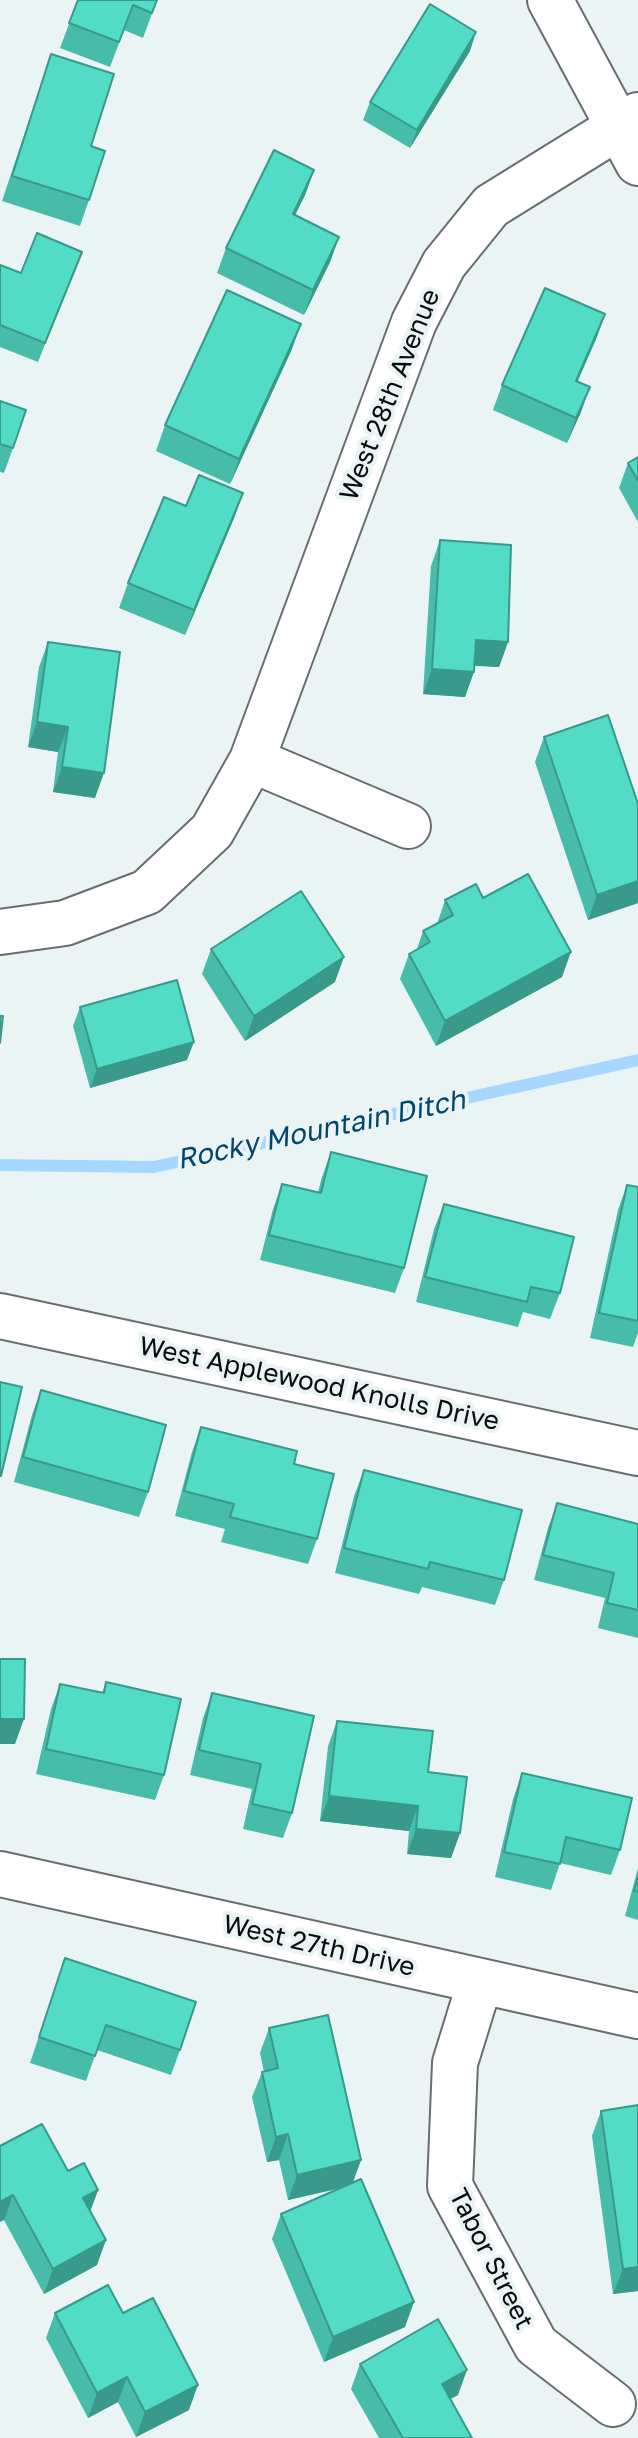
<!DOCTYPE html>
<style>
body{margin:0}
canvas{display:block;background:#eaf4f4}
</style>
<canvas width="638" height="2438"></canvas>
<script>
const g = document.querySelector('canvas').getContext('2d');
g.lineJoin = 'round';
function trace(path, color, width, dash) {
  g.strokeStyle = color;
  g.lineWidth = width;
  g.lineCap = dash ? 'butt' : 'round';
  g.setLineDash(dash || []);
  g.stroke(path);
}
function fillPath(path, color) {
  g.fillStyle = color;
  g.fill(path, 'evenodd');
}
function label(font, color, halo, rows, align = 'center') {
  g.font = font + ' "Golos Text",sans-serif';
  g.lineWidth = 8;
  g.setLineDash([]);
  g.textBaseline = 'middle';
  g.strokeStyle = halo;
  g.fillStyle = color;
  for (const [text, x, y, turn = 0] of rows) {
    g.save();
    g.translate(x, y);
    g.rotate((+turn || 0) * Math.PI / 180);
    g.textAlign = isNaN(turn) ? turn : align;
    if (halo) g.strokeText(text, 0, 0);
    g.fillText(text, 0, 0);
    g.restore();
  }
}
trace(new Path2D(`
 M0,1165L154,1167L638,1060`), '#a8d7fe', 12);
const minor = new Path2D(`
 M252,760L408,826
 M0,932L65,923L147,892L212,831L252,760L414,322L444,264L491,206L638,115
 M0,1316L638,1453
 M0,1874L638,2016
 M480,1982L455,2063L450,2186L536,2345L613,2404`);
const tertiary = new Path2D(`
 M550,0L638,163`);
trace(minor, '#666e6f', 48);
trace(tertiary, '#666e6f', 48);
trace(minor, '#fff', 44);
trace(tertiary, '#fff', 44);
fillPath(new Path2D(`
 M78,0H157L143,38L124,30L110,67L60,48Z
 M470,51L410,148L363,120L370,102Z
 M51,54L89,200L80,226L2,201Z
 M314,170L305,195L295,215L339,237L330,262L304,315L217,273L226,248Z
 M82,252L38,362L0,347V265L21,273Z
 M605,314L596,339L577,381L581,412L567,443L493,410L502,385Z
 M292,349L230,484L156,451L165,425Z
 M0,401L13,448L4,473L0,472Z
 M638,457V522L619,488L628,463Z
 M243,493L234,518L185,635L119,608L128,583L186,506Z
 M440,540L508,642L499,667L475,666L465,697L423,694L431,566Z
 M48,642L95,798L53,792L58,752L28,747L39,667Z
 M544,737L638,804V903L588,920L535,762Z
 M483,898L562,977L436,1046L400,979L409,954L417,949L423,931L437,924L445,900Z
 M211,949L335,982L245,1041L202,974Z
 M80,1007L187,1060L90,1088L73,1026Z
 M331,1152L404,1268L395,1293L260,1260L273,1209L282,1184L318,1192L322,1177Z
 M627,1185L638,1187V1333L633,1347L590,1338L618,1210Z
 M444,1204L560,1293L550,1319L523,1312L518,1327L416,1302L434,1229Z
 M41,1390L148,1492L139,1517L14,1482L32,1415Z
 M201,1427L294,1464L317,1539L308,1564L221,1542L225,1529L175,1516L192,1452Z
 M364,1470L504,1580L495,1605L422,1587L419,1594L335,1573L354,1496Z
 M557,1503L638,1524V1638L598,1628L605,1598L534,1580L548,1528Z
 M106,1682L164,1775L155,1800L36,1774L51,1709L60,1684L102,1693Z
 M212,1693L314,1716L292,1813L283,1838L243,1829L252,1789L190,1775L203,1718Z
 M337,1721L428,1772L460,1833L451,1858L407,1854L409,1831L320,1821L328,1746Z
 M522,1773L620,1850L611,1875L560,1863L551,1890L495,1877L513,1799Z
 M638,1868V1920L625,1916Z
 M65,1958L180,2050L171,2075L97,2050L86,2081L30,2063Z
 M269,2028L361,2160L352,2183L405,2327L324,2362L272,2239L281,2214L342,2188L288,2200L279,2160L267,2162L252,2097L262,2072H264L260,2053Z
 M638,2105V2291L613,2294L592,2136L601,2111Z
 M0,2146L68,2171L98,2190L90,2211L97,2265L44,2294L4,2220Z
 M55,2313H123L189,2410L136,2437L118,2402L88,2418L46,2338Z
 M360,2364L458,2395L450,2399L472,2438H379L351,2389Z`), '#47bca9');
fillPath(new Path2D(`
 M476,32L470,51L410,148L417,130Z
 M314,170L305,195L283,239L293,214Z
 M339,237L330,262L304,315L313,290Z
 M605,314L596,339L567,406L576,381Z
 M301,324L292,349L230,484L239,459Z
 M590,387L581,412L567,443L576,418Z
 M243,493L234,518L185,635L194,610Z
 M476,640L508,642L499,667L467,665Z
 M432,669L474,672L465,697L423,694Z
 M37,722L68,727L58,752L28,747Z
 M62,767L104,773L95,798L53,792Z
 M638,881V903L588,920L597,895Z
 M571,952L562,977L436,1046L445,1021Z
 M344,957L335,982L245,1041L254,1016Z
 M194,1042L187,1060L90,1088L97,1069Z
 M0,1719H24L15,1744H0Z
 M329,1796L418,1806L409,1831L320,1821Z
 M416,1829L460,1833L451,1858L407,1854Z
 M288,2134L279,2160L267,2162L276,2137Z
 M361,2160L352,2185L288,2200L297,2175Z
 M98,2190L89,2215L83,2198Z
 M13,2195L4,2220L0,2222V2202Z
 M106,2240L97,2265L44,2294L53,2269Z
 M638,2267V2291L613,2294L623,2269Z
 M414,2302L405,2327L324,2362L333,2337Z
 M467,2370L458,2395L432,2409L442,2384Z
 M127,2377L118,2402L88,2418L97,2393Z
 M198,2385L189,2410L136,2437L145,2412Z`), '#39998a');
const building = new Path2D(`
 M78,0H157L152,13L133,5L119,42L69,23Z
 M430,4L476,32L417,130L370,102Z
 M51,54L114,74L91,146L105,151L89,200L12,176Z
 M274,150L314,170L293,214L339,237L313,290L226,248Z
 M37,233L82,252L45,343L0,325V265L21,273Z
 M545,288L605,314L576,381L590,387L576,418L502,385Z
 M227,290L301,324L239,459L165,425Z
 M0,401L26,410L13,448L0,444Z
 M638,457V481L628,463Z
 M199,475L243,493L194,610L128,583L164,497L186,506Z
 M440,540L511,545L508,642L476,640L474,672L432,669Z
 M48,642L120,652L104,773L62,767L68,727L37,722Z
 M608,715L638,804V881L597,895L544,737Z
 M528,874L571,952L445,1021L409,954L430,942L423,931L453,915L445,900L476,884L483,898Z
 M301,891L344,957L254,1016L211,949Z
 M177,980L194,1042L97,1069L80,1007Z
 M0,1016H3L0,1043Z
 M331,1152L427,1176L404,1268L269,1235L282,1184L321,1193Z
 M627,1185L638,1187V1321L599,1313Z
 M444,1204L574,1237L560,1293L531,1287L527,1302L425,1277Z
 M0,1382L22,1387L1,1476H0Z
 M41,1390L166,1425L148,1492L23,1457Z
 M201,1427L297,1451L294,1464L334,1474L317,1539L230,1517L234,1504L184,1491Z
 M364,1470L522,1510L504,1580L430,1562L428,1569L344,1548Z
 M557,1503L638,1524V1610L607,1603L614,1573L543,1555Z
 M0,1659H25L24,1719H0Z
 M106,1682L181,1699L164,1775L46,1749L60,1684L104,1693Z
 M212,1693L314,1716L292,1813L252,1804L261,1764L199,1750Z
 M337,1721L433,1731L428,1772L467,1777L460,1833L416,1829L418,1806L329,1796Z
 M522,1773L632,1798L620,1850L566,1837L560,1864L504,1852Z
 M638,1877V1892L634,1891Z
 M65,1958L196,2002L180,2050L106,2025L95,2056L39,2037Z
 M328,2015L361,2160L297,2175L288,2134L276,2137L262,2072L278,2068L269,2028Z
 M638,2105V2267L623,2269L601,2111Z
 M42,2124L68,2171L84,2163L98,2190L83,2198L106,2240L53,2269L13,2195L0,2202V2146Z
 M361,2179L414,2302L333,2337L281,2214Z
 M108,2285L123,2313L153,2298L198,2385L145,2412L127,2377L97,2393L55,2313Z
 M438,2319L467,2370L442,2384L472,2438H403L360,2364Z`);
fillPath(building, '#52dbc5');
trace(building, '#39998a', 2);
label('26px', '#090c0c', '#eaf4f4', [
 ["West 28th Avenue",390,395,-68],
 ["West Applewood Knolls Drive",319,1384,12],
 ["West 27th Drive",319,1946,13],
 ["Tabor Street",491,2259,63]
]);
label('italic 28px', '#01466e', '#eaf4f4', [
 ["Rocky Mountain Ditch",321,1130,-12]
]);
</script>
